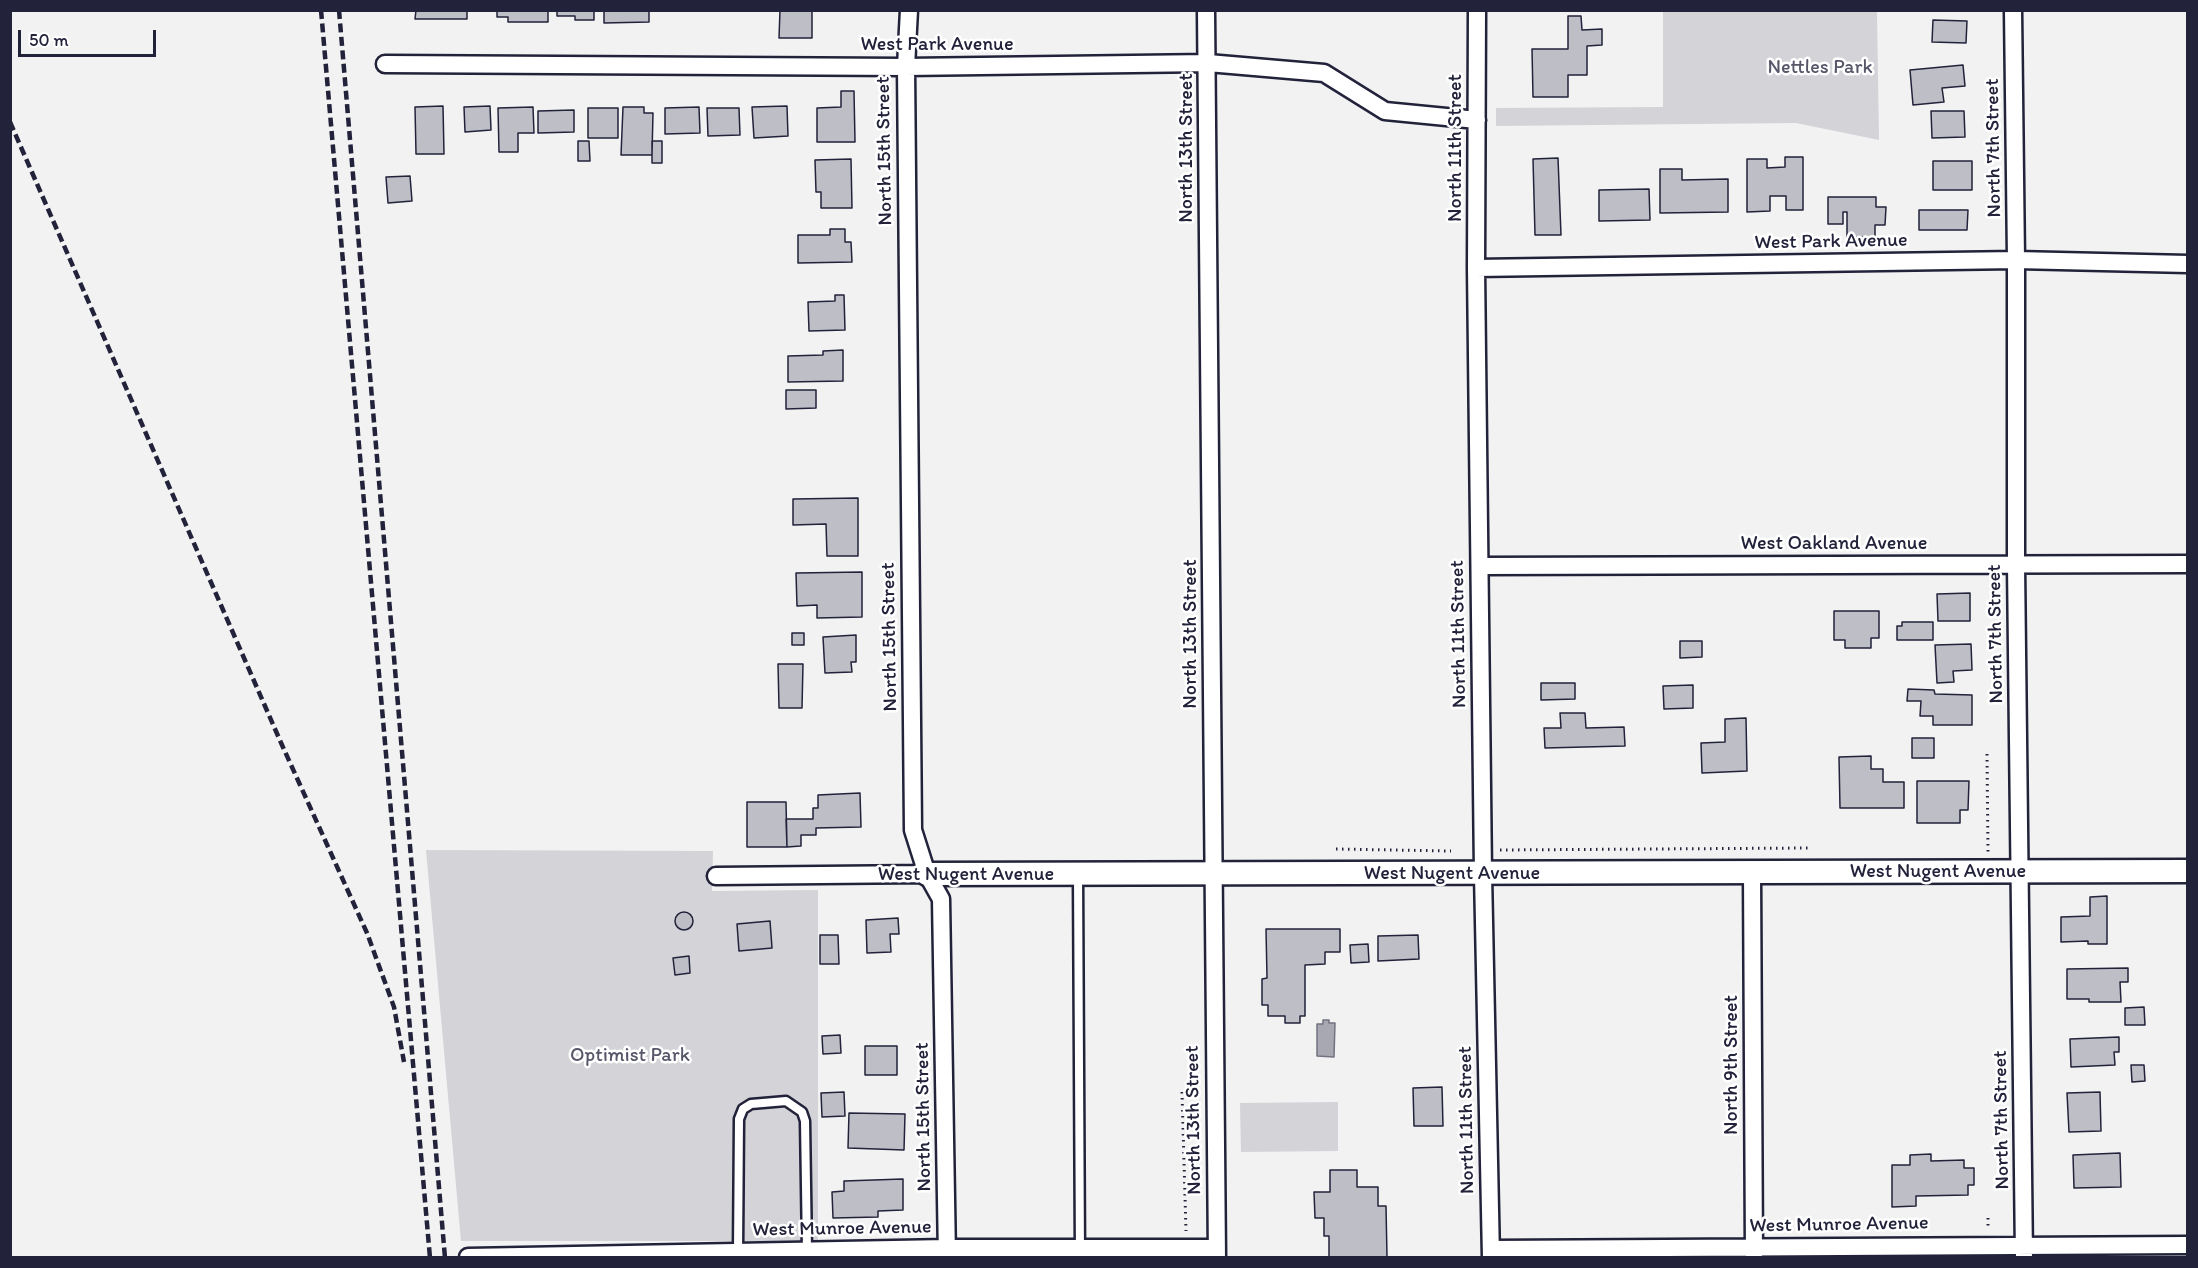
<!DOCTYPE html>
<style>
body{margin:0}
#map{position:relative;width:2198px;height:1268px;overflow:hidden;background:#f2f2f3;font-family:Itim,sans-serif}
canvas{display:block}
.frame{position:absolute;inset:0;border:12px solid #22223b;pointer-events:none}
.scale{position:absolute;left:18px;top:30px;width:138px;height:27px;box-sizing:border-box;border:3px solid #22223b;border-top:0;padding-left:8px;font-size:18px;line-height:21px;white-space:nowrap;color:#22223b;-webkit-text-stroke:4px #fff;paint-order:stroke}
</style>
<div id="map">
<canvas width="2198" height="1268"></canvas>
<div class="frame"></div>
<div class="scale">50 m</div>
</div>
<script>
const g = document.querySelector('canvas').getContext('2d');
g.lineJoin = 'round';
function fillPath(path, color) {
  g.fillStyle = color;
  g.fill(path, 'evenodd');
}
function trace(path, color, width, dash) {
  g.strokeStyle = color;
  g.lineWidth = width;
  g.lineCap = dash ? 'butt' : 'round';
  g.setLineDash(dash || []);
  g.stroke(path);
}
function label(font, color, halo, rows, align = 'center') {
  g.font = font + ' Itim,sans-serif';
  g.lineWidth = 5;
  g.setLineDash([]);
  g.textBaseline = 'middle';
  g.strokeStyle = halo;
  g.fillStyle = color;
  for (const [text, x, y, turn = 0] of rows) {
    g.save();
    g.translate(x, y);
    g.rotate((+turn || 0) * Math.PI / 180);
    g.textAlign = isNaN(turn) ? turn : align;
    if (halo) g.strokeText(text, 0, 0);
    g.fillText(text, 0, 0);
    g.restore();
  }
}
fillPath(new Path2D(`
 M1663,11H1877L1879,140L1796,123L1496,126V108L1663,107Z
 M426,850L713,851L712,891L818,890V1241H461Z
 M1338,1102V1151L1241,1152L1240,1103Z`), '#d3d3d8');
const water = new Path2D(`
 M1323,1020H1329V1023H1335L1334,1057L1317,1056V1024H1323Z`);
fillPath(water, '#a8a8b2');
trace(water, '#727282', 1.5);
const building = new Path2D(`
 M416,10H467V19H415Z
 M497,10H548V22H508V17H497Z
 M557,10H594V20H575V16H557Z
 M604,10H649V22L604,23Z
 M780,10H812V38H779Z
 M1568,16H1581L1582,30L1602,29V45L1587,46V75H1568V97H1533L1532,49H1568Z
 M1933,20L1967,21L1966,43L1932,42Z
 M1963,65L1965,86L1942,88L1944,102L1913,105L1910,70Z
 M841,91H854L855,142H817V108L841,107Z
 M443,106L444,154H416L415,107Z
 M490,106L491,130L465,132L464,107Z
 M787,106L788,136L754,138L752,107Z
 M533,107L534,133H518V152H499L498,108Z
 M623,107H644V113H653L652,155H621Z
 M699,107L700,133L665,134V108Z
 M588,108H618V138H588Z
 M707,108H739L740,135L708,136Z
 M574,110V132L538,133V111Z
 M1931,111H1964L1965,137L1932,138Z
 M578,141H589L590,161H578Z
 M652,141H662V163H652Z
 M1785,157H1803V210H1786V196H1770V211L1747,212V159H1767V168L1785,167Z
 M1558,158L1561,235H1535L1533,159Z
 M851,159L852,208H821V192H816L815,160Z
 M1933,161H1972V190H1933Z
 M1660,169H1682V180L1728,179V212L1660,213Z
 M410,176L412,201L388,203L386,177Z
 M1649,189L1650,220L1599,221V190Z
 M1828,197H1876V207H1886L1885,225H1875V237H1847V212H1843V224H1828Z
 M1919,210H1968L1967,230H1919Z
 M830,229H845V242H851L852,262L798,263V235H830Z
 M835,295H844L845,330L809,331L808,302L835,301Z
 M843,350V381L788,382V356L823,355V351Z
 M786,390H816V408L786,409Z
 M858,498V556H827L826,524L793,525V499Z
 M862,572V617L817,618V605L797,606L796,573Z
 M1970,593V621H1938L1937,594Z
 M1834,611H1879V638H1871V648H1845V640H1834Z
 M1902,622H1933V640H1897V626H1902Z
 M792,633H804V645H792Z
 M856,635V662H851L852,672L825,673L823,637Z
 M1680,641H1702V657L1680,658Z
 M1971,644L1972,670L1953,671L1954,682L1937,683L1935,645Z
 M778,664H803L802,708H779Z
 M1541,683H1575V699L1541,700Z
 M1693,685V708L1664,709L1663,686Z
 M1908,689L1934,690L1935,694L1972,695V725H1933V716H1920L1921,701H1907Z
 M1560,713H1585L1586,728L1624,727L1625,746L1545,748L1544,728H1561Z
 M1746,718L1747,771L1702,773L1701,743L1725,742V719Z
 M1912,738H1934V758H1912Z
 M1871,756V769H1883V782H1904V808H1840L1839,757Z
 M1917,781H1969L1968,810H1960V823H1917Z
 M860,793L861,827L816,828V835H801V846L787,847L786,819H813V808H818V795Z
 M747,802H786L787,847H747Z
 M2107,896V944H2088V941L2061,942V917L2090,916V897Z
 M675 921a9 9 0 1 1 18 0a9 9 0 1 1-18 0Z
 M898,918L899,934H890L891,952L867,953L866,920Z
 M770,921L772,948L739,951L737,924Z
 M1266,929H1340V952H1325V964L1305,965V1016H1300V1023H1285V1016H1268V1005H1262V979L1267,978Z
 M820,935H838L839,964H820Z
 M1418,935L1419,959L1378,961V936Z
 M1368,944L1369,962L1351,963L1350,945Z
 M689,956L690,973L675,975L673,958Z
 M2128,968V982H2120L2121,1002H2089V999H2067V969Z
 M2144,1007L2145,1025H2125V1008Z
 M840,1035L841,1053L823,1054L822,1036Z
 M2119,1037V1052H2114L2115,1065L2071,1067L2070,1039Z
 M865,1046H897V1075H865Z
 M2131,1065H2144L2145,1081L2132,1082Z
 M1442,1087L1443,1126H1414L1413,1088Z
 M844,1092L845,1116L822,1117L821,1093Z
 M2100,1092L2101,1131L2069,1132L2067,1093Z
 M849,1113L905,1114L904,1150L848,1148Z
 M2120,1153L2121,1187L2074,1188L2073,1155Z
 M1931,1154V1161L1964,1160V1168H1974V1185H1968V1195L1916,1196V1206L1892,1207V1165H1910V1155Z
 M1330,1170H1357V1187H1378V1206H1386L1387,1257L1329,1258V1236H1324V1218H1315L1314,1192H1330Z
 M903,1179V1210L878,1211V1217L833,1218L832,1192L844,1191V1181Z`);
fillPath(building, '#bebec6');
trace(building, '#22223b', 1.5);
const lane = new Path2D(`
 M1078,875L1080,1258
 M738,1252L739,1119L743,1109L751,1104L786,1101L802,1112L805,1121L807,1251`);
const street = new Path2D(`
 M909,10L906,67L913,830L927,874L941,899L947,1258
 M1206,10L1217,1258
 M1477,10L1476,268L1483,874L1491,1258
 M2013,10L2016,260V565L2024,1258
 M385,64L906,67L1208,63L1324,73L1385,111L1477,120
 M1476,268L2016,260L2188,264
 M1480,566L2188,564
 M1752,873L1754,1257
 M716,876L927,874
 M1491,1249L2188,1245
 M468,1257L947,1248H1217`);
const secondary = new Path2D(`
 M927,874L2188,871`);
trace(lane, '#22223b', 13);
trace(street, '#22223b', 21);
trace(secondary, '#22223b', 27);
trace(new Path2D(`
 M1987,754L1988,853
 M1336,849L1451,851
 M1500,850L1808,848
 M1182,1092L1186,1231
 M1988,1218V1230`), '#22223b', 3, [1.5, 4.5]);
trace(lane, '#fff', 8);
trace(street, '#fff', 16);
trace(secondary, '#fff', 22);
trace(new Path2D(`
 M321,10L430,1258
 M339,10L445,1258
 M10,122L282,745L367,933L394,1007L404,1062`), '#22223b', 4.5, [9, 4.5]);
label('20px', '#22223b', '#fff', [
 ["West Park Avenue",937,45],
 ["North 13th Street",1187,148,-90],
 ["North 11th Street",1456,148,-90],
 ["North 7th Street",1994,148,-91],
 ["North 15th Street",885,151,-91],
 ["West Park Avenue",1831,242,-1],
 ["West Oakland Avenue",1834,544],
 ["North 13th Street",1191,634,-90],
 ["North 11th Street",1459,634,-91],
 ["North 7th Street",1996,634,-91],
 ["North 15th Street",890,637,-91],
 ["West Nugent Avenue",1938,872],
 ["West Nugent Avenue",1452,874],
 ["West Nugent Avenue",966,875],
 ["North 9th Street",1732,1065,-90],
 ["North 15th Street",924,1117,-91],
 ["North 13th Street",1194,1120,-91],
 ["North 11th Street",1467,1120,-91],
 ["North 7th Street",2002,1120,-91],
 ["West Munroe Avenue",1839,1225,-1],
 ["West Munroe Avenue",842,1229,-1]
]);
label('20px', '#57576a', '#fff', [
 ["Nettles Park",1820,68],
 ["Optimist Park",630,1056]
]);
</script>
